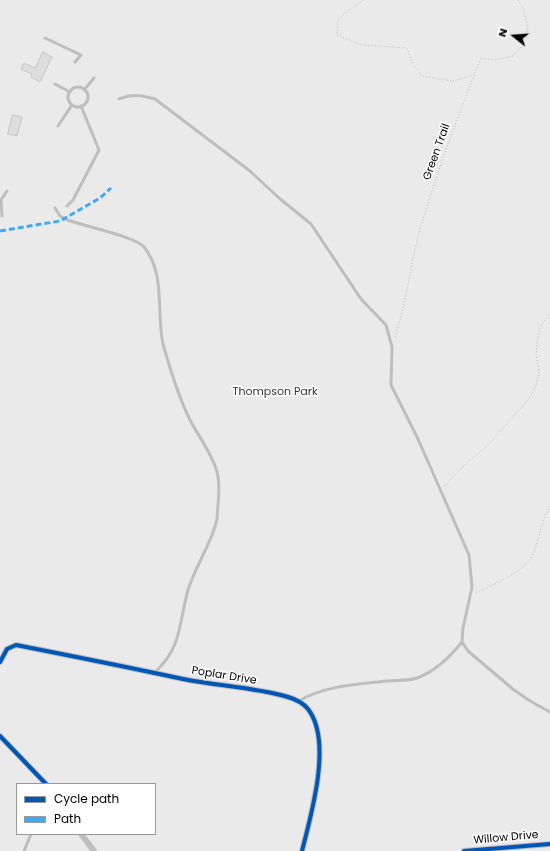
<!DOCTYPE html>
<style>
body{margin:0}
#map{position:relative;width:550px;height:851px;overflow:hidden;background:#fff;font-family:Poppins,sans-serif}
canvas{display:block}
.legend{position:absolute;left:16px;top:783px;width:140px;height:52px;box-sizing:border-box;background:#fff;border:1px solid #999;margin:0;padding:5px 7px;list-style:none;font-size:12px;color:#000}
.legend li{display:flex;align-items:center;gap:8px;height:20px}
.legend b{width:20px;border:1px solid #999}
.north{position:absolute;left:494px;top:16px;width:40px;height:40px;-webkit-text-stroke:3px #fff;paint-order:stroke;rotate:287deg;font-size:11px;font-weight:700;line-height:16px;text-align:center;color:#000}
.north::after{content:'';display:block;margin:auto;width:14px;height:18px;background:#000;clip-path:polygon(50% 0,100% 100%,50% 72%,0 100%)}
</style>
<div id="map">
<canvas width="550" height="851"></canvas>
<ul class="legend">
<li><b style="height:5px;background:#0057b8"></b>Cycle path</li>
<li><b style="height:5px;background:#3fa9f5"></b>Path</li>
</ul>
<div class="north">N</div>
</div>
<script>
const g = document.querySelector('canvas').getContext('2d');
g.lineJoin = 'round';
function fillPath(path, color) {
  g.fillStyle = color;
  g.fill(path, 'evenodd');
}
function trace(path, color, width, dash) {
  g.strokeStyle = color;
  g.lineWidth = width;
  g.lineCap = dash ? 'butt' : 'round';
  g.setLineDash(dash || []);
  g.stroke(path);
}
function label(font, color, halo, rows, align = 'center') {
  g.font = font + ' Poppins,sans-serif';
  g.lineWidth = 3;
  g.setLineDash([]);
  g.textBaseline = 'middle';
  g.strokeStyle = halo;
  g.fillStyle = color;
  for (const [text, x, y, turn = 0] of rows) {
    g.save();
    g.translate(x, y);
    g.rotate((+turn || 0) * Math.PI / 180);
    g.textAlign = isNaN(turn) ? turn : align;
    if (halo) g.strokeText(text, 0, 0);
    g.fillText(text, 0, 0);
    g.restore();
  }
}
fillPath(new Path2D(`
 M0,0H550V851H0ZM17,784H155V834H17Z`), '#eaeaea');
const building = new Path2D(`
 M43,52L52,57L40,82L31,77L32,74L21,69L24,63L35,68Z
 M13,115L22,117L17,136L8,134Z`);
fillPath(building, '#ddd');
trace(building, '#c5c5c5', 1);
trace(new Path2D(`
 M363,0L338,19L337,35L362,45L407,48L412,63L422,76L453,81L474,75
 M395,337C406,303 410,268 419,233C436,174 458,116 481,58L495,60L513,56L524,44L528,27L523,8L518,0
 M444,486L469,461L485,448L529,399L536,386L539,372L536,355L538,335L542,324L550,313
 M476,593C491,585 522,573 531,558C540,542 540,522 550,506`), '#b8b8b8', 1, [1, 2]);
trace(new Path2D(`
 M45,38L81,55L75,62
 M55,84L70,92
 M68 97a10 10 0 1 1 20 0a10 10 0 1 1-20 0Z
 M84,90L94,78
 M119,99C133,94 141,95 155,99L250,171L279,198L311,224L361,299L386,325L392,347L391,385L418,439L469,555L472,587L463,628L462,642L468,651L514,690L530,701L550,712
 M58,126L72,105
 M67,206L73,200L99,150L81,106
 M55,208L60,216L65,219C82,226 135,236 144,247C166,274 156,312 163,344C170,369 178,395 189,418C198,436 212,453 217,472C220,483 219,494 218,505C217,511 218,518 216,523C210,546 195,567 188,590C179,622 182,648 155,672
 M2,216L1,200L7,191
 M299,701C323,686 358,684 387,681C396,680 408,681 417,678C436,671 450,657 462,642
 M24,851L31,834`), '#bebebe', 3);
trace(new Path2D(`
 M0,662L7,649L16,645C72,656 127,667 183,679C217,686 254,687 288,697C295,699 303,703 308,709C333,741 311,815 302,851
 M0,736L46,784
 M81,834L94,851
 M464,851L550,844`), '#bebebe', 6);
trace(new Path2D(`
 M0,231L60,221L100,198L111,188`), '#3fa9f5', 3, [6, 3]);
trace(new Path2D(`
 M0,662L7,649L16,645C72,656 127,667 183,679C217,686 254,687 288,697C295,699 303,703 308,709C333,741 311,815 302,851
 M0,736L46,784
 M464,851L550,844`), '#0057b8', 4);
label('11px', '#000', '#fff', [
 ["Green Trail",437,152,-70],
 ["Poplar Drive",224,676,9],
 ["Willow Drive",506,838,-5]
]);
label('11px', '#303030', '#fff', [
 ["Thompson Park",275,392]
]);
</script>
